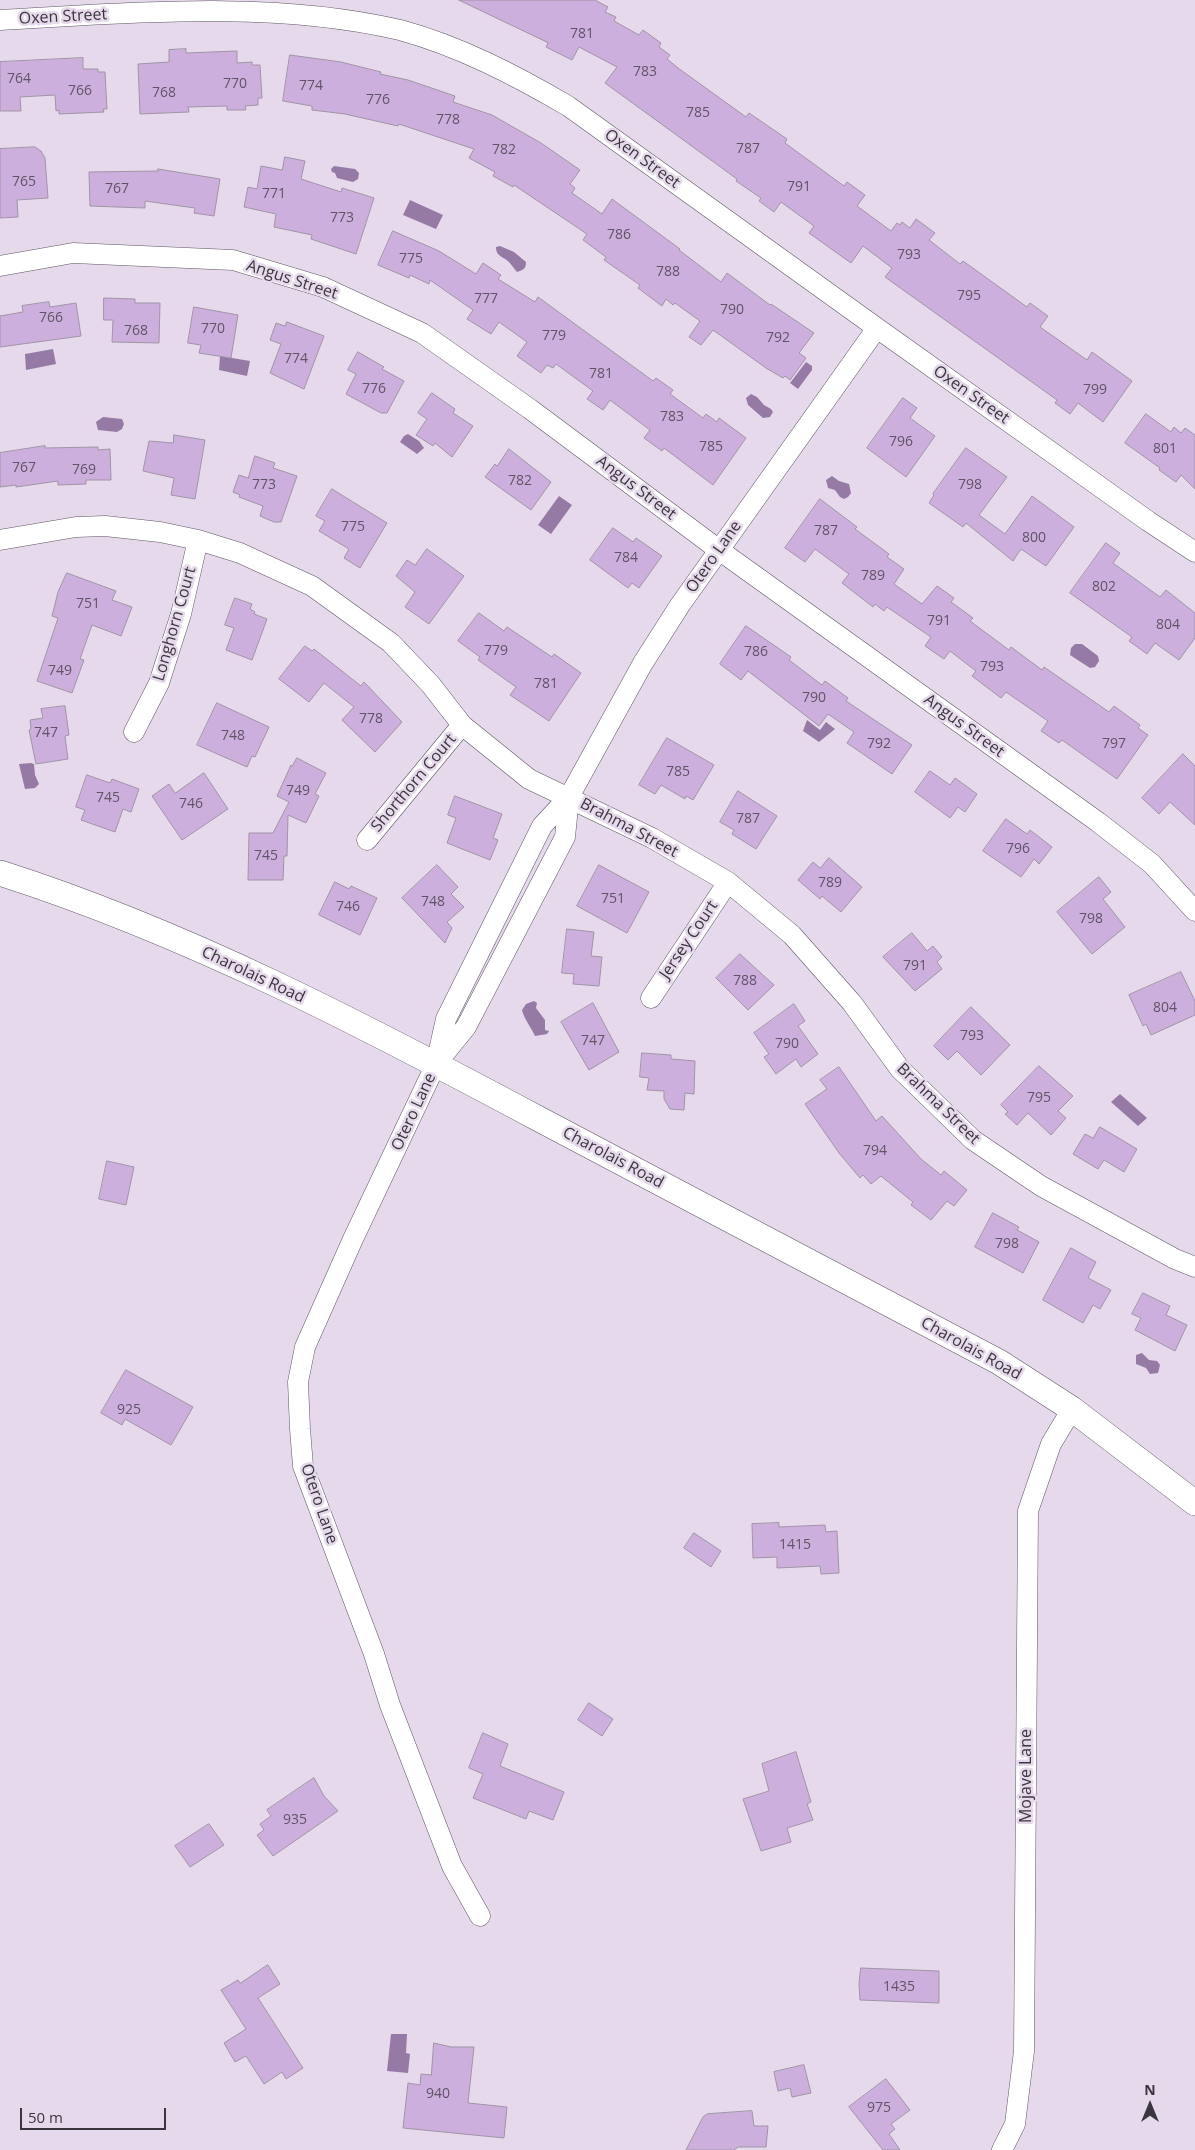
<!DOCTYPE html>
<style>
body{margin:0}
#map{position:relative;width:1195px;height:2150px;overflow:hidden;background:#e5d9eb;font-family:"Open Sans",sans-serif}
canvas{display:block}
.north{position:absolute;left:1125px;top:2080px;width:50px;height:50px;-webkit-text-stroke:4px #e5d9eb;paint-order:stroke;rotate:0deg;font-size:14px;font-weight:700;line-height:20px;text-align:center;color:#3b363e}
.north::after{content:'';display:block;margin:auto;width:18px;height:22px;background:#3b363e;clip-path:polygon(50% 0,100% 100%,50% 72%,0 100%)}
.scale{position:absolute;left:20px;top:2108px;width:146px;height:22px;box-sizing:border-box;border:2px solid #3b363e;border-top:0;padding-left:6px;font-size:15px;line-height:18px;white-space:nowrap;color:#3b363e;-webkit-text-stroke:4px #e5d9eb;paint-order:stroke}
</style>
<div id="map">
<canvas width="1195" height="2150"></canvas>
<div class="north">N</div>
<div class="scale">50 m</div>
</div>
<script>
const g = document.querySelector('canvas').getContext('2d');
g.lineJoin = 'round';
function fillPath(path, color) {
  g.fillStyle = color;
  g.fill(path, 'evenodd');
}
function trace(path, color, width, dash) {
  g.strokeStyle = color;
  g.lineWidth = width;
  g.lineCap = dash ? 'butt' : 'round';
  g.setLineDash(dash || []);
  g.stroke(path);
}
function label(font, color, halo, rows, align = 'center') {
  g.font = font + ' "Open Sans",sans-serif';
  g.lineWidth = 5;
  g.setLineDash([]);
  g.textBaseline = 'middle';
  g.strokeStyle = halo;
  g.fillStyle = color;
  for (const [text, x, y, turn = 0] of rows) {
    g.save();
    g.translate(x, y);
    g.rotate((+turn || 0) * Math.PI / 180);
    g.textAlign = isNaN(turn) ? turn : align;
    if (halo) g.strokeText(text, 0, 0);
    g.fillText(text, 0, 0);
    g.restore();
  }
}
fillPath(new Path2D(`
 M334,166L355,169L359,173L358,179L353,182L337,178L335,173L332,172L331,169Z
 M410,200L443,215L436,229L403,215Z
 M500,246L514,252L526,262C526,269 523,270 517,272C514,269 512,265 509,262C503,256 496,257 496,247Z
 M53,349L56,364L26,370L25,354Z
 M220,356L250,361L247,376L219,370Z
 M806,362L812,366V370L798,389L790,383Z
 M751,394L757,397L764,405L771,409L773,412L770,417L763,418L748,405L746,398Z
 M103,417L122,419L124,424L122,429L117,432L98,430L96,422Z
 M408,434L419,441L424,448L417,454L400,442L404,436Z
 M832,476L839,481L849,484L851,493L848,497L844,499L840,497L835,490L828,488L826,480Z
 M559,496L572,505L551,534L538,525Z
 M1075,644H1082L1098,656L1099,661L1095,667L1090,668L1070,655L1071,648Z
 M807,720L820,730L826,722L835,729L819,742L803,731Z
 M31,763L34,764L35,775L39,784L35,788L25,789L19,764Z
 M534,1001L537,1003L536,1008L545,1020V1030L549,1031L547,1034L535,1036C531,1027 524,1019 522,1010L526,1004Z
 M1120,1094L1147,1118L1138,1126L1111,1102Z
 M1142,1353L1149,1360L1157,1361L1160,1365L1158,1373L1150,1374L1146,1368L1136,1364V1355Z
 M391,2034H407L406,2053L410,2054L408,2073L387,2071Z`), '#967aa6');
const building = new Path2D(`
 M459,0H595L608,7L605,12L616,17L614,21L639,35L643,30L661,43L659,47L670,55L667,59L678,68L746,117L749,113L787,139L785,143L844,186L847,182L865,195L857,206L891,231L897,223L900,225L902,222L910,228L916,219L935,233L929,240L960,264L963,261L1027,307L1030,303L1048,316L1040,327L1087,360L1092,352L1132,381L1103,422L1078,403L1070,414L1055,403L1057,400L885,277L892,268L863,246L851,263L809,233L814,226L781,202L774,212L759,201L761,198L736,181L737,179L605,83L617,67L579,47L572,60L546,47L548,43Z
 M186,49V53L237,51V63L252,62V65H260L262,98H258V105L245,106L246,110H227V106L188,107L189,112L140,114L138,64L169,62V50Z
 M290,55L341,62L381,72L380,74L408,80L455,96L453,102L492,115L541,143L580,170L570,184L575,188L572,193L602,214L612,199L680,249L679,250L721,282L727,273L770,305L771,304L814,333L799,353L806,358L790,380L785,376L783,378L766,368L713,330L701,345L689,337L700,321L675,303L673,305L666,299L662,306L638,288L640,285L604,260L606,257L583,240L587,234L514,185L513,187L493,176L495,172L469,158L474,149L399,124L398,126L345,114L312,110V106L283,101Z
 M83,58V69H98V72H105L107,109H103L104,112L59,114V110L56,111L55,95L20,97L21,111H0V62Z
 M35,147L41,151L45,158L48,198L17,200L18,217L0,218V149Z
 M285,157L305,161L301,179L341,192L342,188L374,198L356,254L311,239L312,235L274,227L276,214L244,207L248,187L257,189L261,166L282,170Z
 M158,169L220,179L214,216L194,213L195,208L145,201V208L90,206L89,172L158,171Z
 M393,231L439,251L476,274L483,263L501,275L498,279L535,302L538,297L653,381L656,378L673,390L670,394L703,418L706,414L717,422L719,418L746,438L713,485L664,448L662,451L644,438L650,430L610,400L603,410L587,399L593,391L556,364L553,368L547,365L541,373L517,356L527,342L499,322L491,334L467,319L473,310L430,280L429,284L410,275L409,278L378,265Z
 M104,298L135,299V303H160L159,343L112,342L113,320H104Z
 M49,302L50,307L76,303L81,336L0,347V316L23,312L22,306Z
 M194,307L238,315L231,358L199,353L201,345L188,343Z
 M287,322L324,336L304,389L270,373L281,344L270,340L276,323L285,326Z
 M358,352L384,367L382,369L404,381L387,413H381L346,394L356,374L348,370Z
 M432,393L455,409L453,413L473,426L452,457L435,443L433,446L416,435L427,419L418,413Z
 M903,398L917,408L910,418L935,436L906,477L867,448Z
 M1146,414L1171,432L1174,427L1181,433L1185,428L1195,435V489L1181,475L1176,482L1159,470L1160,468L1125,443Z
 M174,435L205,440L195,499L171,495L174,478L143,471L149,441L173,443Z
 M45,446V448L98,447V450L110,449L111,480H86V484L58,485V481L16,487V485L0,487V453Z
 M966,448L1007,477L979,515L1005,534L1032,496L1074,527L1046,566L1021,549L1013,561L966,523L963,527L929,503L934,495L933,494Z
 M509,449L551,482L531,510L485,477L495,464L497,466Z
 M255,456L275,463L273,468L297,476L281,522H274L260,516L263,506L239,497L240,495L233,492L239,475L248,478Z
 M332,489L387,523L360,568L344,558L349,549L319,531L325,521L316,516Z
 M820,499L857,527L855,529L889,554L887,557L904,569L894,584L922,604L937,586L954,598L951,602L973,618L970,621L1009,650L1011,647L1042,670L1044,667L1109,712L1114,706L1140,725L1138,728L1148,735L1117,779L1062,740L1059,743L1041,731L1048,721L1006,692L1001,698L972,676L976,671L950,651L944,659L925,646L931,637L887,607L884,611L875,604L873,607L842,583L849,574L815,549L805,562L785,548Z
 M613,528L633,542L636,538L662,556L639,588L632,583L628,588L590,560Z
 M1106,543L1120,553L1113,563L1160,597L1166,590L1195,613V638L1179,660L1155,643L1147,654L1129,641L1132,637L1070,593Z
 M427,549L464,576L429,624L405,607L415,592L396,576L407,560L415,565Z
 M67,573L116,591L112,600L132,607L121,636L92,625L80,659L84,660L72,693L37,681L58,618L52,616L58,592Z
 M235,598L252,604L250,609L255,612L254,614L267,619L252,660L226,650L234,628L225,625Z
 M479,613L504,631L507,627L552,657L554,654L581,673L549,721L510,695L516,687L478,660L480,657L458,641Z
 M746,626L791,657L789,660L822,685L825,681L848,698L846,701L912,745L892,774L847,743L854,732L828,714L819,726L748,671L741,680L720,664Z
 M305,646L312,651L314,649L361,686L364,682L402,722L375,752L342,720L354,707L324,683L309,702L279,679Z
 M217,703L269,727L255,757L252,756L247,767L197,745Z
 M65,706L69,735L65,736L68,759L36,764L29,730L31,729L30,720L43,718L41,709Z
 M667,738L714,765L693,800L686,796L685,799L661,785L655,794L639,785Z
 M1183,754L1195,766V825L1170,802L1159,814L1142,798Z
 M297,758L326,773L315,794L319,796L306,823L288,815L287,856H284L283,880H248L249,833H273L289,802L277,796L291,765L292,766Z
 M930,771L950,785L955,778L977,794L965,812L958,807L950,818L915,792Z
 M204,773L228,809L182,840L152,796L169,784L175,793Z
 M87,775L110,783L112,779L139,789L131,812L123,809L115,832L81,820L85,810L76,807Z
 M738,791L777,816L756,849L732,834L734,830L720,822Z
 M455,796L502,814L493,838L498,840L490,860L447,843L456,818L448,815Z
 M1006,819L1027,834L1030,830L1052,847L1039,864L1034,859L1021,877L983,851Z
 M829,858L862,887L841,912L822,896L820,899L798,880L813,862L820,868Z
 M437,865L458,887L451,894L464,907L447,922L452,928L445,943L402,898Z
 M599,865L649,892L627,933L577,906Z
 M1099,877L1111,892L1103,899L1125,927L1092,954L1057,912Z
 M335,882L349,889L351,886L377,898L360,935L319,915Z
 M567,929L594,932L591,956L602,957L599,986L573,984L574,974L562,973Z
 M912,933L927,951L933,946L942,957L937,962L942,969L915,991L883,957Z
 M740,954L774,985L748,1010L716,978Z
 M1181,972L1195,1001V1015L1151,1035L1146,1024L1143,1026L1129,995Z
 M593,1003L619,1052L589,1070L561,1022Z
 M794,1004L805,1021L798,1026L818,1054L801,1067L796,1059L776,1074L764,1057L769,1054L754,1033Z
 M971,1007L1010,1045L981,1075L957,1051L948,1060L934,1046Z
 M642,1053L671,1055V1059L695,1061L694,1094L685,1093L684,1110L670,1109L664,1099V1091L647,1090L649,1078L640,1077Z
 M1039,1066L1073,1096L1058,1111L1066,1118L1051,1135L1028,1113L1017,1125L1005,1114L1008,1112L1001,1105Z
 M839,1067L876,1121L882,1116L921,1159L941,1175L944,1171L967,1190L954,1206L947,1201L931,1220L911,1205L913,1202L881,1176L871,1184L863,1175L860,1178L839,1153L805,1104L827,1089L820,1080Z
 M1100,1127L1137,1149L1124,1172L1104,1160L1098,1169L1073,1154L1085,1134L1093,1138Z
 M107,1161L134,1167L126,1205L99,1199Z
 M993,1213L1019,1227L1017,1230L1039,1242L1023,1273L975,1247Z
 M1071,1248L1096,1262L1088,1278L1111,1290L1100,1309L1093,1305L1083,1323L1043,1300Z
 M1143,1293L1170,1306L1166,1315L1187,1325L1175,1351L1135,1330L1141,1318L1132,1314Z
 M126,1370L193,1407L171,1445L125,1419L122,1425L101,1413Z
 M779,1523V1527L825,1525L826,1532L837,1531L839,1573L821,1574L820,1566L777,1568V1557L753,1558L752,1524Z
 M694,1533L721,1551L711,1567L684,1548Z
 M589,1703L613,1719L602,1736L578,1720Z
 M483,1733L508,1744L500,1766L564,1792L553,1820L529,1811L526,1819L473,1798L483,1774L469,1768Z
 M796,1752L811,1802L807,1804L813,1820L787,1828L791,1842L761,1851L743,1799L769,1791L762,1764Z
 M314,1778L324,1796L338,1811L273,1856L257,1835L264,1830L260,1824L271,1816L267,1810Z
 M209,1824L224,1845L190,1867L175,1846Z
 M268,1965L280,1984L258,1998L303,2068L286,2079L282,2072L264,2084L246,2056L235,2062L224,2043L246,2029L221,1990L238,1980L240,1983Z
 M861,1968L939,1971V2003L860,2000L859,1984Z
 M434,2043L451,2047H474L468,2103L507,2107L504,2138L403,2128L408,2083L420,2085L421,2074L431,2075Z
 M804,2065L811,2093L792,2097L790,2088L778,2091L774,2072Z
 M886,2079L910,2110L891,2124L895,2129L889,2134L900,2150H883L849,2107Z
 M752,2111L754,2126H768L766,2147H738L734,2150H686L703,2117L707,2114Z`);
fillPath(building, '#cdafde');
trace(building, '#9f94a5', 1);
const minor = new Path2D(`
 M0,20C130,13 273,0 400,30C459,46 515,75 568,106L877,328L1148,521L1195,552
 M0,266L73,253L233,260L323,287L422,333L530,409L719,550L1098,822L1152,864L1195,911
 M0,540L76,527L105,526L160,532L198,540L240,553L312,586L391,643L431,685L462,725L529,779L652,838L728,882L792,935L852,1003L900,1069L973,1140L1041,1186L1175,1259L1195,1267
 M134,732L159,683L181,614L198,540
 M569,797L565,837L466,1027L436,1064L446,1019L542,826L569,797L643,663L680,605L877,328
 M367,840L462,725
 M651,998L728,882
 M436,1064L353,1239L305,1347L298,1382L300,1429L303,1466L374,1654L390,1705L452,1866L480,1916
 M1002,2150L1015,2124L1024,2051L1028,1511L1051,1444L1072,1409`);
const tertiary = new Path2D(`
 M0,873C188,933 365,1026 539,1119C692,1200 846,1281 999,1362L1072,1409L1195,1503`);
trace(minor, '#5f5565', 21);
trace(tertiary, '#5f5565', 26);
trace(minor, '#fff', 20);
trace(tertiary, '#fff', 25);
label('14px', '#605466', null, [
 ["781",582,34],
 ["783",645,72],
 ["764",19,79],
 ["770",235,84],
 ["774",311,86],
 ["766",80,91],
 ["768",164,93],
 ["776",378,100],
 ["785",698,113],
 ["778",448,120],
 ["787",748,149],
 ["782",504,150],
 ["765",24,182],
 ["791",799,187],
 ["767",117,189],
 ["771",274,194],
 ["773",342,218],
 ["786",619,235],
 ["793",909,255],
 ["775",411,259],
 ["788",668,272],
 ["795",969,296],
 ["777",486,299],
 ["790",732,310],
 ["766",51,318],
 ["770",213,329],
 ["768",136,331],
 ["779",554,336],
 ["792",778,338],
 ["774",296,359],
 ["781",601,374],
 ["776",374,389],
 ["799",1095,390],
 ["783",672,417],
 ["796",901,442],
 ["785",711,447],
 ["801",1165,449],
 ["767",24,468],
 ["769",84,470],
 ["782",520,481],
 ["773",264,485],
 ["798",970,485],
 ["775",353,527],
 ["787",826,531],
 ["800",1034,538],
 ["784",626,558],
 ["789",873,576],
 ["802",1104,587],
 ["751",88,604],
 ["791",939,621],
 ["804",1168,625],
 ["779",496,651],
 ["786",756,652],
 ["793",992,667],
 ["749",60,671],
 ["781",546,684],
 ["790",814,698],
 ["778",371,719],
 ["747",46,733],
 ["748",233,736],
 ["792",879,744],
 ["797",1114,744],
 ["785",678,772],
 ["749",298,791],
 ["745",108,798],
 ["746",191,804],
 ["787",748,819],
 ["796",1018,849],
 ["745",266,856],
 ["789",830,883],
 ["751",613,899],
 ["748",433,902],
 ["746",348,907],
 ["798",1091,919],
 ["791",915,966],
 ["788",745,981],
 ["804",1165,1008],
 ["793",972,1036],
 ["747",593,1041],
 ["790",787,1044],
 ["795",1039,1098],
 ["794",875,1151],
 ["798",1007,1244],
 ["925",129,1410],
 ["1415",795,1545],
 ["935",295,1820],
 ["1435",899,1987],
 ["940",438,2094],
 ["975",879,2108]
]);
label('16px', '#3b363e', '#e5d9eb', [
 ["Oxen Street",63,17,-3],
 ["Oxen Street",642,159,36],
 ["Angus Street",292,280,18],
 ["Oxen Street",971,395,35],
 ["Angus Street",636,488,37],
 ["Otero Lane",714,557,-55],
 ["Longhorn Court",175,624,-74],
 ["Angus Street",964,726,36],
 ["Shorthorn Court",414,783,-50],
 ["Brahma Street",629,828,28],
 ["Jersey Court",689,940,-56],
 ["Charolais Road",253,975,25],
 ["Brahma Street",938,1104,44],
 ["Otero Lane",414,1112,-65],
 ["Charolais Road",613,1158,28],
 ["Charolais Road",971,1349,29],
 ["Otero Lane",319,1504,71],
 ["Mojave Lane",1026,1776,-90]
]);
</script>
